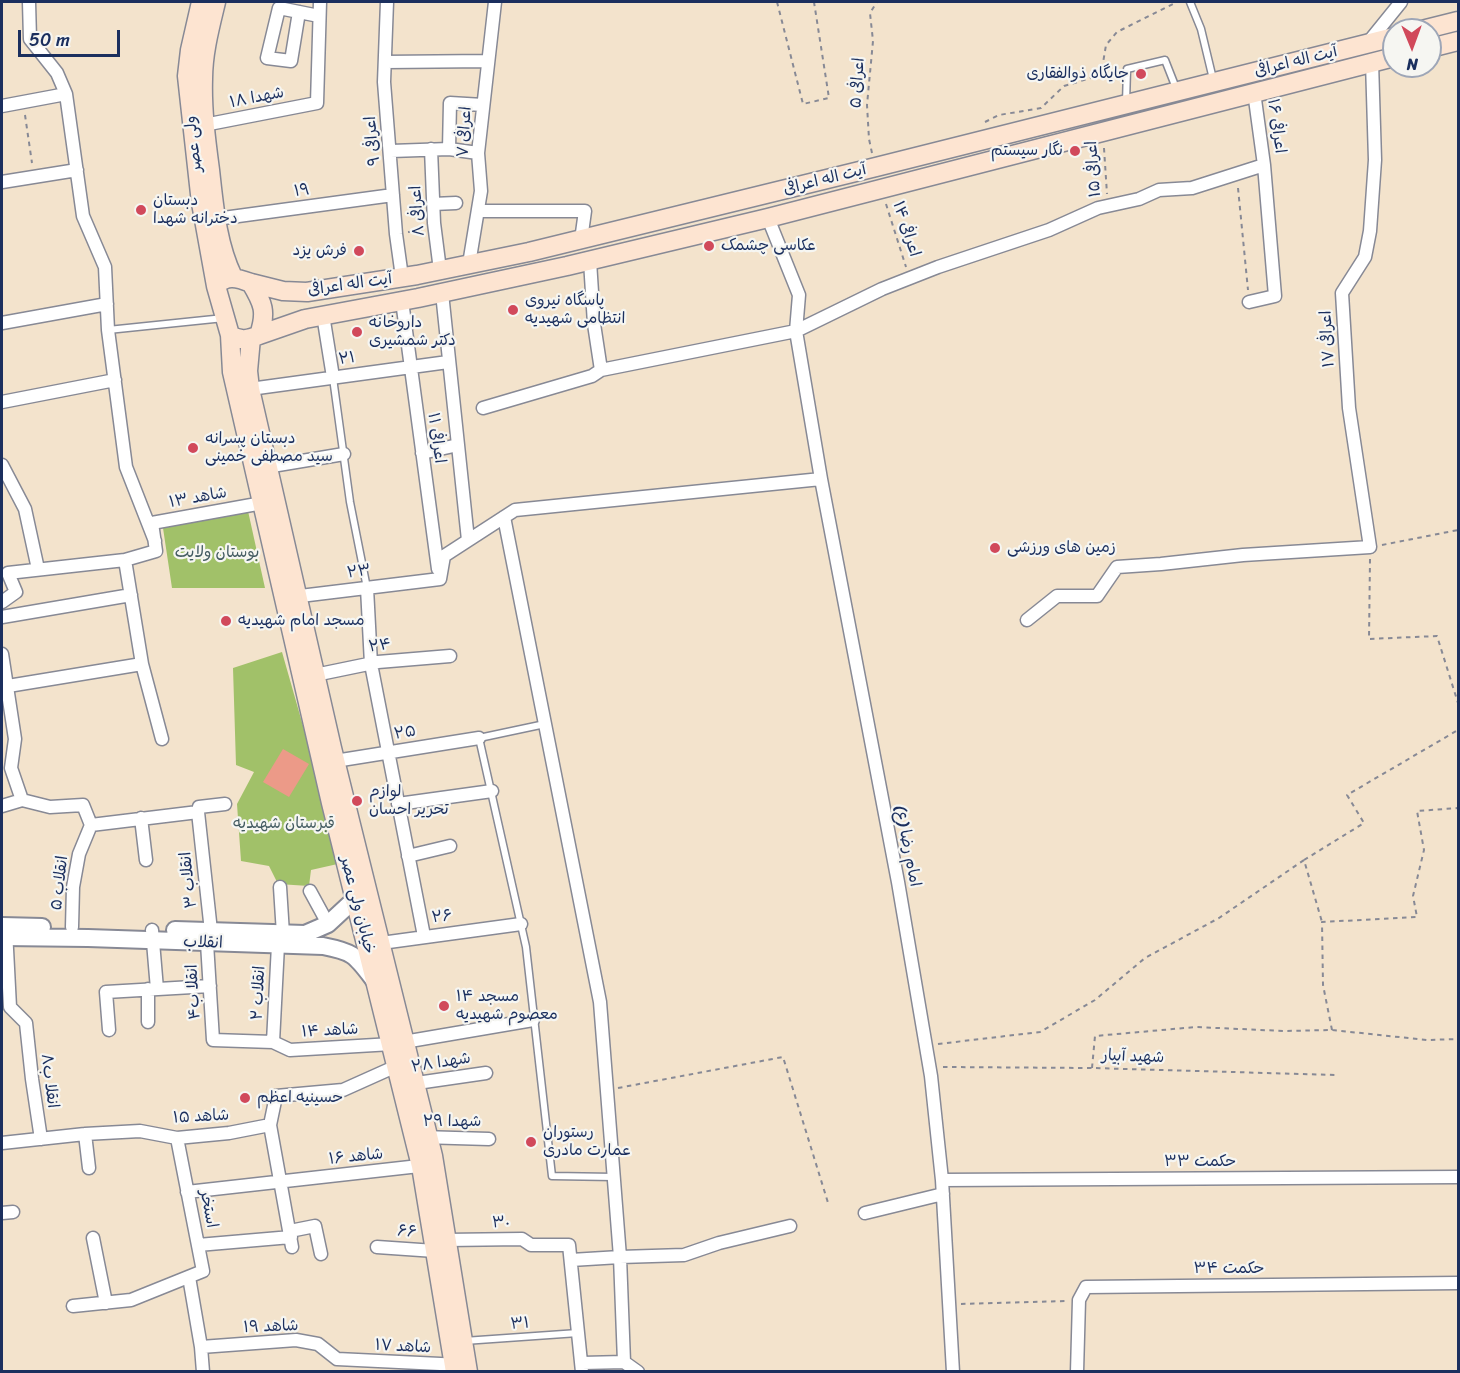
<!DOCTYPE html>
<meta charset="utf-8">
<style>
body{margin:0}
#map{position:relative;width:1460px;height:1373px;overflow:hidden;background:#f3e3cc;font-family:Sriracha,sans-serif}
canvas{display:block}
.frame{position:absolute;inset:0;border:3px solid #1b2f5e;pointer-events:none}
.north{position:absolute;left:1382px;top:18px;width:60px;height:60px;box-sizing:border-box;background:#f6f6f2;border:2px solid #9ea6b7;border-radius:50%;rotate:179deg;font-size:16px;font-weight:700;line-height:24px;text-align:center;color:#1b2f5e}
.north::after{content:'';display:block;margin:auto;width:21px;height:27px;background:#d1495b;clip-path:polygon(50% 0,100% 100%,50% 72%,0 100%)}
.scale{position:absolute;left:18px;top:30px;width:102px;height:27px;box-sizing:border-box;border:3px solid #1b2f5e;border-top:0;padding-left:8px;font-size:18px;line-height:21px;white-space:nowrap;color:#1b2f5e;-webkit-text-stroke:4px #f6f6f2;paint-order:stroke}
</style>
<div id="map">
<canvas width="1460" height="1373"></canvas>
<div class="frame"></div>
<div class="north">N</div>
<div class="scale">50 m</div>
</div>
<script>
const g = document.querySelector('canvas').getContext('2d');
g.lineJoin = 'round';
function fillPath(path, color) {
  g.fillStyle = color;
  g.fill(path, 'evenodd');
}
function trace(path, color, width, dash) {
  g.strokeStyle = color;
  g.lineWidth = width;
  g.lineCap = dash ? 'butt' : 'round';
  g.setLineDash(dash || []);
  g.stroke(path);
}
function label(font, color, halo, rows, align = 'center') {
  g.font = font + ' Sriracha,"Playpen Sans Arabic",sans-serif';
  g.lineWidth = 4.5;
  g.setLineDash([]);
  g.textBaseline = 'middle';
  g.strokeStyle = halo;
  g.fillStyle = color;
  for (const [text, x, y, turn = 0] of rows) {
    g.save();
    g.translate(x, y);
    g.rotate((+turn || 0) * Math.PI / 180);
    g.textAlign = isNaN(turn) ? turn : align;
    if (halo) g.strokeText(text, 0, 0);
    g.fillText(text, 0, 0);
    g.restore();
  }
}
fillPath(new Path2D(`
 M248,511L265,588H172L163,528Z
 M282,652L342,863L311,870L309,886L278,884L269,866L241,861L237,804L254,772L236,765L233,668Z`), '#a1c169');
fillPath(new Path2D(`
 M283,749L309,764L289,797L263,782Z`), '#ec9a88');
const service = new Path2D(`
 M1190,2L1201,29L1213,79
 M1126,103L1127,69L1165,60L1176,88
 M108,330L224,318
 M333,378L350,502L367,588
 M545,724L479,738L526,947L552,1176L614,1177
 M464,1341L578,1333`);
const minor = new Path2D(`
 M29,2L30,39L57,73L66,94L83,216L105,267L108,330L126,467L155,541
 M387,2L384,82L396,234L402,277
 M299,12L291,61L267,58L279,8L319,16
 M1367,44L1401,2
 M385,62L488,61
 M2,106L66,94
 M204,125L317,103L320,2
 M431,149L434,223L440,270
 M449,149L450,103L483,105
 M391,151L449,149L478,153
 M2,182L77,170
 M433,204L456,203
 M479,211H585L581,240
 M768,218L799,295L796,331L821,479L898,882L931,1076L942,1180L953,1372
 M216,219L393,195
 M590,261L594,324L601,370
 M469,264L481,191L478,153L495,2
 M442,293L468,540
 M402,301L438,569
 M1249,302L1275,296L1264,165L1254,92
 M323,315L333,377
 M2,323L107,304
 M250,389L448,362
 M2,402L115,380
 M483,408L592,376L601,370L796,331L882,289L938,267L1049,230L1098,208L1139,199L1159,190L1192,188L1264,165
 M422,453L458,445
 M2,465L25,509L38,569
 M266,467L344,454
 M504,517L600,1002L620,1257L571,1260
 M125,560L156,551L152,523L268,502
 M440,579L444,556L515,510L821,479
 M367,588L371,664L424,936
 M292,597L440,579
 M2,602L16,592L8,573L125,560L142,664L162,739
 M2,617L131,595
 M1027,620L1057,596H1097L1117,567L1161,564L1243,555L1370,547L1349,408L1342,293L1365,257L1370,231L1375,160L1372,62
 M2,654L15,739L11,768L22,800L50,807L83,805L91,825L79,854L73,887L72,927
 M315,675L378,662L450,656
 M8,686L142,664
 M335,761L479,738
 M398,804L492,791
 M2,806L22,800
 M198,812L211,931L207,943L213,1040L273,1042L290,1050L392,1044L533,1020
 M141,818L146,860
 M91,825L198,812L199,807L225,804
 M408,856L450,846
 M310,891L328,924
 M6,930L10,1007L26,1023L32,1079L41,1139
 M152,930L157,989
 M374,944L521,924
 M148,1022V989
 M109,1030L106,992L210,986
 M273,1042L278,945L283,934L280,887
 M410,1084L486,1073
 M270,1125L292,1247
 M85,1134L89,1168
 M421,1137L489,1139
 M2,1143L85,1134L140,1131L177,1138L229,1133L270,1125L276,1096L343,1090L401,1064
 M942,1180L1458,1177
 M187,1192L428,1165
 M2,1213L13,1212
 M865,1213L943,1194
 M290,1231L315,1226L321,1254
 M93,1238L106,1303
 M198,1245L291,1237
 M377,1247L435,1251L446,1240L522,1239L531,1245H569L582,1372
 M189,1277L201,1347L203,1372
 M73,1306L131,1300L203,1271L177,1138
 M201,1347L296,1340L318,1344L337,1359L461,1365
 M624,1362L638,1372
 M582,1363L624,1362L620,1257L684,1255L719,1243L790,1226
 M1077,1372L1079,1300L1086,1287L1458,1283`);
const tertiary = new Path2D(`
 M2,926L42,927
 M175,930L305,934L328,924L355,899L365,897
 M2,937L88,938L323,946C354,952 355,955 374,980`);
const secondary = new Path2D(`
 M201,2L190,50L187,76L201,203L216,286
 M216,2C210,27 203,53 203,79C202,109 206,140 210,170C214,206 217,244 233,277
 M1422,30L1458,21
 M1430,48L1458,41
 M251,283L283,291L307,292L417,275L529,252L876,167L1394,37
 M230,335C240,341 248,340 259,335C267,312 263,303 251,283C238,278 226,274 216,286L230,335L232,372L331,803L421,1166L455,1372
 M259,335L305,319L418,298L567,266L768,218L1394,57
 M251,338L248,371L250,389L332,748L433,1156L468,1372`);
trace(service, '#878995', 9);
trace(minor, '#878995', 15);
trace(tertiary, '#878995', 20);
trace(secondary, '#878995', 21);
trace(new Path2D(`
 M777,2L803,104L829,98L814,2
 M25,115L32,163
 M985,122L999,115L1041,108L1064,86L1101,75L1106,45L1117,32L1177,2
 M1104,148L1107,194
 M872,153L869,139L867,105L873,41L870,13L877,2
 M1238,188L1248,290
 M886,204L906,267
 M408,232L423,231
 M1382,545L1458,530
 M1370,559L1369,639L1437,636L1458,703
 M1304,860L1364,823L1347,795L1458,730
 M1332,1030L1323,985L1322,922L1417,917L1413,896L1424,850L1417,811L1458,808
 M938,1044L1040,1032L1095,1000L1145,958L1219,918L1304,860L1322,922
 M943,1067L1092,1068L1336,1075
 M1092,1068L1095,1036L1196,1027L1284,1031L1332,1030L1427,1040L1458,1039
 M618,1088L783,1057L829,1206
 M961,1304L1067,1301`), '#878995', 2, [4.5, 4.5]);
trace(service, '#fff', 6);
trace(minor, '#fff', 12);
trace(tertiary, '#fff', 16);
trace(secondary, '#fde4d1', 18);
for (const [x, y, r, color] of [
 [1141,74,6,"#d1495b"],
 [1075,151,6,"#d1495b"],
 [141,210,6,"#d1495b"],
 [709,246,6,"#d1495b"],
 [359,251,6,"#d1495b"],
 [513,310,6,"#d1495b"],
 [357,332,6,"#d1495b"],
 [193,448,6,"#d1495b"],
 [995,548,6,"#d1495b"],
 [226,621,6,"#d1495b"],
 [357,801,6,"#d1495b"],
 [444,1006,6,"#d1495b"],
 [245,1098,6,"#d1495b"],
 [531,1142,6,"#d1495b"]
]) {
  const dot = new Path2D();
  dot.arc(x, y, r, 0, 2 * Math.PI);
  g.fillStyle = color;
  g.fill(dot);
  trace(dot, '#f6f6f2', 2);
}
label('16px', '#1b2f5e', '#f6f6f2', [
 ["آیت اله اعرافی",1296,62,-14],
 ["اعرافی ۵",858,83,-86],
 ["شهدا ۱۸",257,98,-11],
 ["اعرافی ۱۶",1276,126,82],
 ["اعرافی ۷",465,132,-86],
 ["اعرافی ۹",373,141,-95],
 ["ولی عصر",194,144,-96],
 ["اعرافی ۱۵",1094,169,-94],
 ["آیت اله اعرافی",825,180,-14],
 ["۱۹",302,191,-8],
 ["اعرافی ۸",418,211,-94],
 ["اعرافی ۱۴",906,229,72],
 ["آیت اله اعرافی",350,285,-8],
 ["اعرافی ۱۷",1328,339,-93],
 ["۲۱",347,359,-8],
 ["اعرافی ۱۱",436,438,82],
 ["شاهد ۱۳",198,498,-10],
 ["۲۳",359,572,-7],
 ["۲۴",380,646,-8],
 ["۲۵",405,733,-9],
 ["امام رضا (ع)",907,846,79],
 ["انقلاب ۳",189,880,-96],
 ["انقلاب ۵",60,883,-83],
 ["خیابان ولی عصر",357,905,76],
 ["۲۶",442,917,-7],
 ["انقلاب",203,943,2],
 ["انقلا ب۴",194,992,-93],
 ["انقلاب ۲",259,993,-87],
 ["شاهد ۱۴",330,1031,-3],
 ["شهید آبیار",1133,1057,2],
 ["شهدا ۲۸",441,1063,-9],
 ["انقلا ب۸",49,1081,83],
 ["شاهد ۱۵",201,1117,-3],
 ["شهدا ۲۹",452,1122],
 ["شاهد ۱۶",356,1157,-6],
 ["حکمت ۳۳",1200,1162],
 ["استخر",208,1209,79],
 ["۳۰",501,1223,-1],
 ["۶۶",407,1232,4],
 ["حکمت ۳۴",1229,1269],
 ["۳۱",520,1324,-4],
 ["شاهد ۱۹",271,1327,-2],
 ["شاهد ۱۷",403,1347,3]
]);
label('16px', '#1b2f5e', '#f6f6f2', [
 ["جایگاه ذوالفقاری",1129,74,"right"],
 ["نگار سیستم",1063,151,"right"],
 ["دبستان",153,201],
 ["دخترانه شهدا",153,219],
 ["عکاسی چشمک",721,246],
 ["فرش یزد",347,251,"right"],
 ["پاسگاه نیروی",525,301],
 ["انتظامی شهیدیه",525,319],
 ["داروخانه",369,323],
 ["دکتر شمشیری",369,341],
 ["دبستان پسرانه",205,439],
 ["سید مصطفی خمینی",205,457],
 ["زمین های ورزشی",1007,548],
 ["مسجد امام شهیدیه",238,621],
 ["لوازم",369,792],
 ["تحریر احسان",369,810],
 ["مسجد ۱۴",456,997],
 ["معصوم شهیدیه",456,1015],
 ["حسینیه اعظم",257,1098],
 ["رستوران",543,1133],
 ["عمارت مادری",543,1151]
], 'left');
label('16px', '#435b61', '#f6f6f2', [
 ["بوستان ولایت",217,553],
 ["قبرستان شهیدیه",284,824]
]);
</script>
